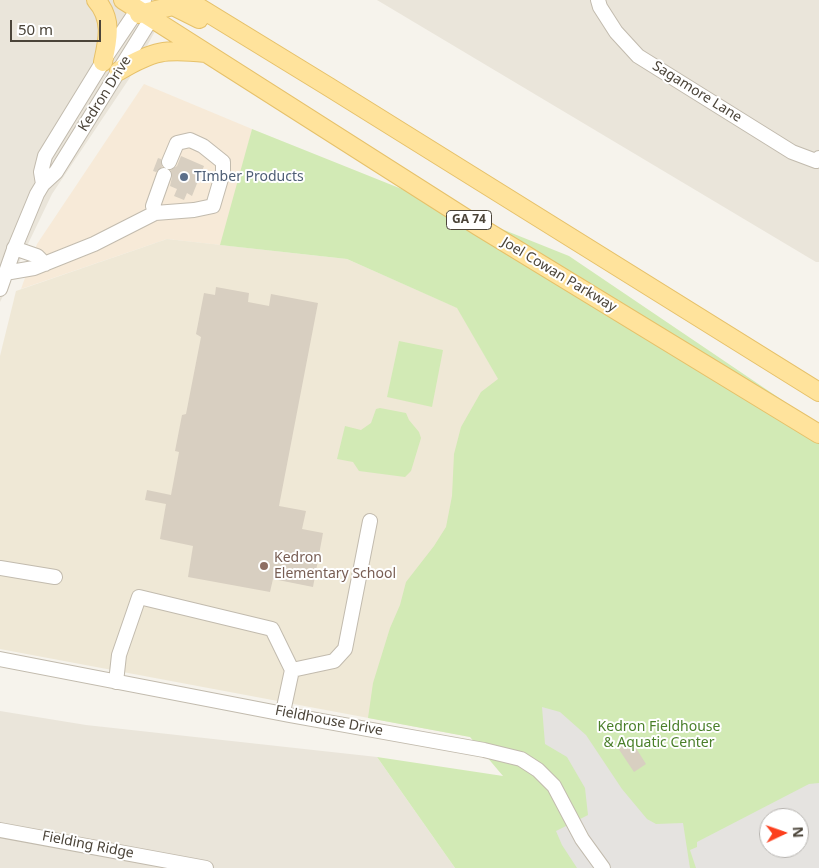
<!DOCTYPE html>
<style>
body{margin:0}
#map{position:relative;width:819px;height:868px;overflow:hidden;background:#f6f3ec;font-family:"Noto Sans",sans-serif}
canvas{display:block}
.north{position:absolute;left:759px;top:808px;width:50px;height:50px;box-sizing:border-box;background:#fff;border:1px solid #b7b4b0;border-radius:50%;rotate:87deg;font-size:14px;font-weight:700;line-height:20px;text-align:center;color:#4b4439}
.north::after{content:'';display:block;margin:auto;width:18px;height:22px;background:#fc3f1d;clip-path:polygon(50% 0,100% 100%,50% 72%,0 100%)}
.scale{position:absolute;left:10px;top:20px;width:91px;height:22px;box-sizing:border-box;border:2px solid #4b4439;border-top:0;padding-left:6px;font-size:15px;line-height:18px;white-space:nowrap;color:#4b4439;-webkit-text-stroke:4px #fff;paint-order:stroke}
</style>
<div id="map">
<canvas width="819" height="868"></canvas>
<div class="north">N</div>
<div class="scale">50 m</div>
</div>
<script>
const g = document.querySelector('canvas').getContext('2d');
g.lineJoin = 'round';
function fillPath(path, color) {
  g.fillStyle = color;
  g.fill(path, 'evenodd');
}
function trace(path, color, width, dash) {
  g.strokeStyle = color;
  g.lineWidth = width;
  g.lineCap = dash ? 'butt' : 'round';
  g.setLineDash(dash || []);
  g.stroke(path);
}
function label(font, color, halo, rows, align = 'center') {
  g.font = font + ' "Noto Sans",sans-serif';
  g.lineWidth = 4;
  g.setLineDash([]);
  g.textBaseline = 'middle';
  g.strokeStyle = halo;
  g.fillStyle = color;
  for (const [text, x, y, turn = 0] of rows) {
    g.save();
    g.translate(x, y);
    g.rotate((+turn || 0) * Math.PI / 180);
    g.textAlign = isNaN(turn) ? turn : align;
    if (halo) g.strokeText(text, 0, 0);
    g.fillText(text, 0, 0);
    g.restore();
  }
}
fillPath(new Path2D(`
 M0,0H172L129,79L52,194L0,302Z
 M377,0H819V262H816Z
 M0,711L86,725L377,757L455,868H0Z`), '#eae5da');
fillPath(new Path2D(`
 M144,84L252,129L228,229L220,245L167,239L21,289L37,244Z`), '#f7ead8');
fillPath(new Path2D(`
 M167,239L347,259L458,308L557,483L470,737L0,649V356L16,291Z`), '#efe8d6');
fillPath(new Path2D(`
 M252,129L569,256L819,425V868H455L377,757L503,776L470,737L368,718L373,683L390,628L400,605L406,582L434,546L446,527L452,496L454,454L461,427L481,392L498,379L457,308L347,259L220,245ZM769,818H799V848H769Z
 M399,341L443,350L432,407L387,397Z
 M380,408L406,413L409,420L419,432L421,438L411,471L405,477L359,471L353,462L337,459L345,426L361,430L371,423L376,409Z`), '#d2eab5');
fillPath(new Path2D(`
 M542,707L560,712L586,735L622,789L647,819L656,824L683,823L690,868H577L562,845L556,831L588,815L585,788L567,757L545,744Z
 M819,783V868H696L690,850L697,847V842L809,784ZM769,818H799V848H769Z`), '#e5e3e0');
fillPath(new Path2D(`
 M181,156L204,166L192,196L187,193L184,200L174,196L177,189L170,186L172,177L171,170L177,166Z
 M158,158L161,159L162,167L156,172L153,171Z
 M216,287L249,293L248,302L269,306L271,294L318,303L279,506L306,511L302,529L323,533L313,587L273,579L270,592L188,577L193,546L160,539L166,504L145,500L147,490L171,495L179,452L175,451L182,415L186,414L201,337L196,334L204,293L215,295Z
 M629,737L646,764L634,772L616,745Z`), '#d8cfc1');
const minor = new Path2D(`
 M598,0L600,7L616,32L638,56L792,152L816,161L819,158
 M43,184L41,172L45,156L107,55L144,0
 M155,213L153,206L164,175
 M14,248L37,256L45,264
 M5,273L34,268L94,244L155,213L194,210L213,206L223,172V162L203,146L190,140L177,143L169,162
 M0,289L13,252L37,194L43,184L56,172L156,11
 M0,568L55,577
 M0,659L289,715L484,750L521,759L538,770L554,786L582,839L603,868
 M292,670L334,661L345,649L370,521
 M116,682L119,655L139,597L272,629L292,670L283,712
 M0,830L206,868`);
const major = new Path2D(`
 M96,0C113,19 108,40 103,62
 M123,0L478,226L819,434
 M187,0L329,87L819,392
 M139,14L173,6L199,19
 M119,71C154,50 165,49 206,53`);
trace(minor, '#c2bbae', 16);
trace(major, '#e6c16a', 20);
trace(minor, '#fff', 14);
trace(major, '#ffe39c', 18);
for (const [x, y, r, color] of [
 [184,177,5,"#5c6f8a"],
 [264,566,5,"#8d6e63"]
]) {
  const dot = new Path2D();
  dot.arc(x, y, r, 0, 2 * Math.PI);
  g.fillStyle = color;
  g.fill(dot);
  trace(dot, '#fff', 2);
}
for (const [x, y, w] of [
 [469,220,45]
]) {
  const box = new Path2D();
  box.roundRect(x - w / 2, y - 9.5, w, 19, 4);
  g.fillStyle = '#fff';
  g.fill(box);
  trace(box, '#4b4439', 1);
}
label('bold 12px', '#4b4439', null, [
 ["GA 74",469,220]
]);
label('14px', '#4b4439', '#fff', [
 ["Sagamore Lane",697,92,32],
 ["Kedron Drive",105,94,-58],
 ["Joel Cowan Parkway",559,275,31],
 ["Fieldhouse Drive",329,721,11],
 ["Fielding Ridge",88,845,11]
]);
label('14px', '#4e5e75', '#fff', [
 ["TImber Products",194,177]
], 'left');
label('14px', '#785e54', '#fff', [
 ["Kedron",274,558],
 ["Elementary School",274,574]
], 'left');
label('14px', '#4a7f2a', '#fff', [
 ["Kedron Fieldhouse",659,727],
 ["& Aquatic Center",659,743]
]);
</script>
